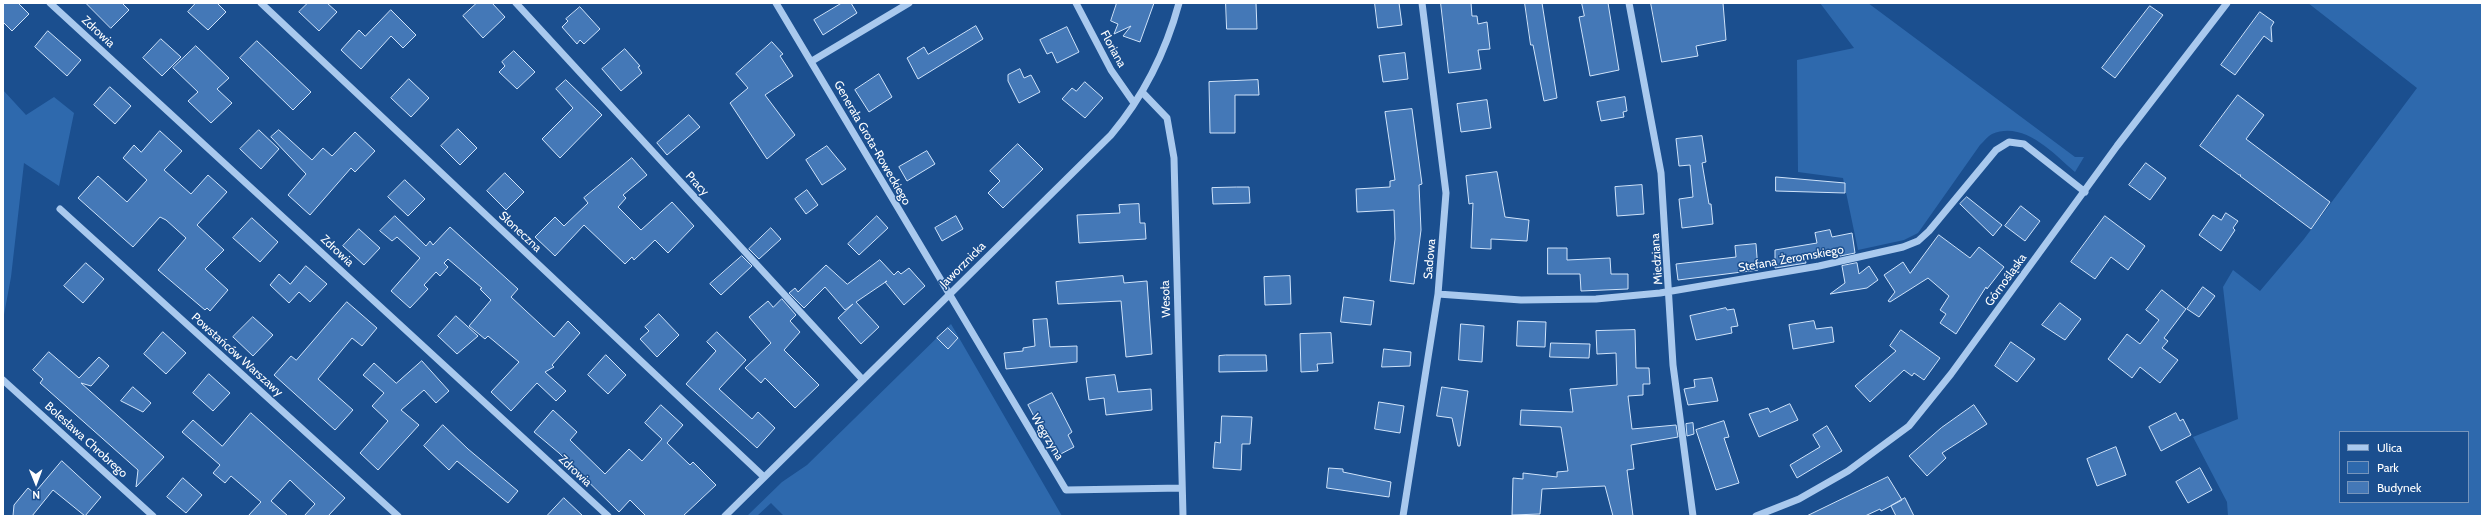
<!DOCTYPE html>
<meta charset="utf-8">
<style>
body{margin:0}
#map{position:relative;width:2485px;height:519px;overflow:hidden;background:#1b4f8f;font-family:Cabin,sans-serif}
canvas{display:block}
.frame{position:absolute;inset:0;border:4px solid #fff;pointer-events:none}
.legend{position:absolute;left:2339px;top:431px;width:130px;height:72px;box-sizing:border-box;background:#1b4f8f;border:1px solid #7695bc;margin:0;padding:5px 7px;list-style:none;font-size:12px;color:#fff}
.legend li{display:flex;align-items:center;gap:8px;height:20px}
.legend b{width:20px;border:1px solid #7695bc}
.north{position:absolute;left:16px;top:463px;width:40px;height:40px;-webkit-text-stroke:3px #1b4f8f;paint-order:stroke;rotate:179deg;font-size:11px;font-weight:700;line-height:16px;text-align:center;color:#fff}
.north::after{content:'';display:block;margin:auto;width:14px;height:18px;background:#fff;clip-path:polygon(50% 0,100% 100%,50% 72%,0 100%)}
</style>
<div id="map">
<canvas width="2485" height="519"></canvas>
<div class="frame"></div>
<ul class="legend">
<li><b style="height:5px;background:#a9c9ee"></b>Ulica</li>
<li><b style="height:11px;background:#2e69ad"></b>Park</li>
<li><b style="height:11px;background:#4478b7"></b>Budynek</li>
</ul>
<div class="north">N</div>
</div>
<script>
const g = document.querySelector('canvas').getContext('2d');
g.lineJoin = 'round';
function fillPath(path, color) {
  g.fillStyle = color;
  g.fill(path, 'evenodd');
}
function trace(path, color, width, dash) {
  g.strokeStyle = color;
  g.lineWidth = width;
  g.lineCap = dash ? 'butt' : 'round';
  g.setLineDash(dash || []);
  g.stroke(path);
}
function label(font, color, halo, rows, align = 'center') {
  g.font = font + ' Cabin,sans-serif';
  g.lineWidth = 3;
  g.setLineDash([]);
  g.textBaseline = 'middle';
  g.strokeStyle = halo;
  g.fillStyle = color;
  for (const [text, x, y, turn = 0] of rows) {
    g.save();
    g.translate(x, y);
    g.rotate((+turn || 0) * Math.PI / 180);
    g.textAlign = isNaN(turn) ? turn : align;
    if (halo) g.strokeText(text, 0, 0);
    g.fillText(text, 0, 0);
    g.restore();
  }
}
fillPath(new Path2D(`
 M1820,3H1868L2075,157H2084L2075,172C2054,154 2024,120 1992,134C1988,136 1984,141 1980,145L1918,233L1904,240L1858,250L1843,178L1798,172L1797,60L1854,48Z
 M2308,3H2482V516H2228L2227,502L2193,437L2238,419L2223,287L2233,270L2260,291L2304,239L2417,88ZM2340,432H2468V502H2340Z
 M3,90L26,115L54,97L74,113L59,186L24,163L11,277L3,320Z
 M951,324L1062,516H784L771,503L757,516H747L782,482L807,465Z`), '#2e69ad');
const building = new Path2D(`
 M3,3H18L29,14L12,31L3,22Z
 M86,3H122L129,10L111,28Z
 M196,3H217L226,12L208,30L188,12Z
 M308,3H327L337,12L319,31L299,12Z
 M477,3H492L505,17L483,38L463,16Z
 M842,3H851L857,13L823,35L814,20Z
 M1117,3H1154L1140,42L1123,36L1131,26L1114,34L1118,24L1111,21Z
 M1226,3H1256L1257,29H1227Z
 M1375,3H1399L1402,25L1378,28Z
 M1441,3H1471L1472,16H1477L1478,24L1487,22L1490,49L1478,50L1481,69L1449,73Z
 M1525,3H1542L1557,98L1544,101L1533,45H1531Z
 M1582,3H1608L1619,70L1590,76L1579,17L1584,16Z
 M1651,3H1723L1726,40L1696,46L1698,56L1662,62Z
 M2150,6L2163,15L2115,78L2102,68Z
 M580,7L600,29L584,44L580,40L577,44L562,27L568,21L566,19Z
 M391,10L416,35L403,48L391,36L361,69L341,50L359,30L365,36Z
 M2260,12L2274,22L2271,27L2272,42L2264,36L2235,75L2221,65Z
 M976,26L983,39L918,79L907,58L924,47L928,54Z
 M1067,27L1079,52L1057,63L1052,52L1047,54L1040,40Z
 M48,31L81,60L67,76L35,47Z
 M161,39L181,57L162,76L143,58Z
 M257,41L311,92L293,110L240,58Z
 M772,42L783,54L780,56L793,76L765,95L795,135L767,159L730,103L748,88L736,74Z
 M196,46L229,78L217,89L232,103L211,123L188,101L198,92L173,68Z
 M625,49L640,66L638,67L642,73L621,91L602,69Z
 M514,51L535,72L517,89L499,72L505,66L502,62Z
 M1405,53L1408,79L1383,82L1379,56Z
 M1020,69L1024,78L1031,75L1040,92L1019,103L1008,81V75Z
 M879,74L892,97L869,112L855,90Z
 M409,79L429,98L411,117L391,98Z
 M566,80L602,115L560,158L542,139L573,108L556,89Z
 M1258,80L1259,95H1235V133H1210L1209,82Z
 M1085,82L1103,98L1085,118L1062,99L1072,88L1076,91Z
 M110,87L131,106L115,124L94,105Z
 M2238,95L2264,115L2246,139L2330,202L2311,229L2240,176L2241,175H2239L2200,146Z
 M1625,97L1627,111L1623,112L1624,117L1601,121L1597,102Z
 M1487,100L1491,128L1461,132L1457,104Z
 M1412,109L1422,184L1419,185L1421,230L1414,284L1390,281L1395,239L1394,210L1357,212L1356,189L1390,187V181L1395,180L1385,112Z
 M689,115L700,127L667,155L657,143Z
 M458,129L477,148L460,165L441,146Z
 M259,130L279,149L261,169L240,149Z
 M279,130L312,160L323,148L332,156L355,132L375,151L355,172L351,168L310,215L288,195L306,174L271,137Z
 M160,131L182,151L164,170L191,194L208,175L227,192L197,225L224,250L205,269L228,290L210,311L207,308L205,310L158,270L186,238L166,220L160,217L133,247L78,198L98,176L127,202L147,180L123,158L134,145L141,152Z
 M1702,136L1706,162L1702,163L1709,204H1711L1713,224L1682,228L1679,199L1693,197L1690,165L1679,166L1676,139Z
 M1018,144L1043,169L1003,208L988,193L1000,181L990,171Z
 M827,146L846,169L822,185L806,160Z
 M927,151L935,164L907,181L899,167Z
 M632,158L647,175L623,195L626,198L618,207L641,230L672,202L694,226L668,253L655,240L634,260L632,257L625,264L584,225L555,256L535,237L555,217L564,226L588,203L584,198Z
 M2146,163L2166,178L2150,200L2129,185Z
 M1497,172L1505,217L1529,220L1527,241L1491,239V249L1471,248L1473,203L1469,204L1466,176Z
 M505,173L524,192L506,210L487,191Z
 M1776,177L1845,183V193L1776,191Z
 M405,180L425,199L408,216L388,197Z
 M1642,185L1644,214L1617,216L1615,187Z
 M1237,187H1249L1250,203L1213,204L1212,188Z
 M807,190L818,205L806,214L795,199Z
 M1967,197L2002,225L1993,236L1960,204Z
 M1139,204L1140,223H1145L1146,239L1079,243L1077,215L1120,213L1119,205Z
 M2021,206L2040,221L2025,241L2005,226Z
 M2226,213L2238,221L2233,228L2235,230L2221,251L2199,235L2213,215L2221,220Z
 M395,216L426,246L430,241L433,245L450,227L518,289L511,297L554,337L568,321L580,333L552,365L554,367L545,372L566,391L556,401L537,383L511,411L491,392L519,362L488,336L485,339L469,326L491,300L480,289L482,288L448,259L444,263L448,267L440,276L436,272L424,285L428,289L410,308L391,291L420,258L397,237L392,241L380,231Z
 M877,216L888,228L859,255L848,244Z
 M956,216L963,229L942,241L935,228Z
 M2105,216L2145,246L2128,270L2111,257L2095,279L2071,262Z
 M252,218L278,242L260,262L233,238Z
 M771,228L781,239L759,259L749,249Z
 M359,229L380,248L364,265L343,246Z
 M1830,230L1832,237L1852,233L1855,253L1840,256V253L1805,259L1806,263L1775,268V250L1817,243L1815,233Z
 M1939,235L1970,258L1979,247L2004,267L1987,289L1986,287L1956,334L1940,323L1946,314L1940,310L1949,296L1928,278L1890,302L1888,301L1895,292L1884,275L1903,262L1910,273Z
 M1756,244L1758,270L1678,280L1676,264L1736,257L1735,246Z
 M1548,248H1567V260L1610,258L1611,274H1628V289L1581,291L1580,274H1548Z
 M742,256L752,266L721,295L710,284Z
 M880,260L894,275L898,271L901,274L909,268L925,286L904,305L885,282L887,281L856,302L879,327L861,344L838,318L853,304L845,310L825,287L804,308L789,293L795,288L798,292L826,265L847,284Z
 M86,263L104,279L83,303L64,286Z
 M1857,263L1859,274L1869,266L1878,280L1867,288L1830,294L1845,283L1842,266Z
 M306,266L327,284L310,302L299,292L289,303L270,285L279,274L290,284Z
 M1123,276L1124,283L1147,281L1152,354L1126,357L1121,301L1058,304L1056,282Z
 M1290,276L1291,304L1265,305L1264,277Z
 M2203,287L2215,296L2199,317L2187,309Z
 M2162,290L2186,309L2164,338L2168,341L2162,348L2178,360L2160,383L2140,367L2132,378L2108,359L2127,334L2140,344L2159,320L2146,310Z
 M1344,297L1374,301L1371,325L1341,322Z
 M782,299L796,315L790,321L800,332L784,350L819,385L795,408L765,378L761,383L745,368L771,343L749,317L768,301L773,307Z
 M347,302L377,328L362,346L352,338L318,379L353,410L335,430L274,375L291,356L296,360Z
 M2060,303L2081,319L2065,340L2042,325Z
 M1726,308L1727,310L1734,309L1738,326L1731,327L1732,333L1696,340L1690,316Z
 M659,314L679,335L657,357L640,339L649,331L645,327Z
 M456,316L478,336L457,354L438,336Z
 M253,317L273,335L253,356L233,337Z
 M1047,319L1050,347L1077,346V362L1006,369L1004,353L1023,351V348L1035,346L1033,320Z
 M1518,321L1546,322L1545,347L1517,346Z
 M1814,321L1816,329L1832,327L1834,342L1793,349L1789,325Z
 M1461,324L1484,326L1482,362L1459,360Z
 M948,328L958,338L948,349L937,338Z
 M1635,330L1636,368H1649L1650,384H1643V395L1628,396L1632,429L1676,425L1678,437L1631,445L1634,469L1627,470L1633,516H1613L1605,486L1542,489L1540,514L1512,515L1513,478L1523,479V473L1557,477V472L1568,471L1561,427L1520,425L1521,410L1573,412L1570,389L1617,385L1616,353L1597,354L1596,331Z
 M1901,330L1940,358L1924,380L1914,373L1912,376L1904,370L1870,402L1855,386L1896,351L1890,346Z
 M163,332L186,353L166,374L144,354Z
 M717,332L746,360L719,389L752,419L758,412L775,428L757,448L686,384L716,351L707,342Z
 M1331,333L1333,363L1317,364L1318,371L1301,372L1300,334Z
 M2011,342L2035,359L2017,382L1995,366Z
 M1551,343L1590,344L1589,358L1550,357Z
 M1384,349L1411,352L1410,366L1382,367Z
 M49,352L79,378L99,357L109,366L91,386L81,383L164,457L136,487L138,470L40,383L43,379L33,370Z
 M606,355L626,375L608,394L588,375Z
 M1226,355H1266L1267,371L1219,372V356Z
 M422,361L449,391L436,403L424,390L401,410L419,425L378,470L360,453L388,421L372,406L384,393L363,375L374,363L396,383Z
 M209,374L230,393L213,411L193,393Z
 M1115,375L1118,392L1151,389L1152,410L1106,415L1104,398L1089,400L1086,378Z
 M1712,378L1718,401L1688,405L1684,389L1695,387L1694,380Z
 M133,387L151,403L143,412L121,401Z
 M1442,387L1468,391L1460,446H1458L1452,418L1437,416Z
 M1052,393L1072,432L1068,435L1074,447L1055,457L1028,405Z
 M1379,402L1404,406L1400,433L1375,429Z
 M1790,404L1798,420L1759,437L1749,414L1768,408L1770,412Z
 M661,405L683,425L667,443L690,465L693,462L716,485L683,516H646L630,500L619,512L559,453L534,432L553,410L577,432L570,440L605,474L629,449L642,461L662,439L645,423Z
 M1974,405L1987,424L1942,453L1946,458L1927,476L1909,456L1941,428Z
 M251,413L345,498L328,516H304L315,504L290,480L271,501L288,516H248L261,502L231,476L225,483L213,473L220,465L182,432L193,420L222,446Z
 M2176,413L2180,421L2183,419L2191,435L2161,451L2149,427Z
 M1222,416L1252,417L1250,444H1242L1241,470L1213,468L1215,442L1220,443Z
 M1724,421L1729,437L1724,438L1739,483L1716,490L1696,430Z
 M1693,423L1694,434L1687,436L1686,424Z
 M443,425L468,449L518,491L508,503L457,461L449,470L424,446Z
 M1827,426L1842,451L1797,478L1790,465L1820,447L1813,435Z
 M2116,447L2126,475L2097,486L2087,459Z
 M62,461L101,497L85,516L53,490L32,516H13L14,505L28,488L34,493Z
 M1329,468L1343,469V472L1391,482L1389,497L1327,488Z
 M2200,468L2212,490L2188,503L2176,482Z
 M1888,477L1902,500L1881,511L1880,509L1865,516H1807Z
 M183,478L202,495L186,513L167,497Z
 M564,498L583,516H547Z
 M1905,498L1914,516H1896L1891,506Z`);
fillPath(building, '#4478b7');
trace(building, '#cfe3fa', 1);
trace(new Path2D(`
 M50,3L608,516
 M261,3L764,477
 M516,3L863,380
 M776,3L1066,490L1182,488
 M1076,3L1111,70L1134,103
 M1629,3L1661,173L1673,365L1693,516
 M812,61L909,3
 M1142,92L1167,118L1174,158L1183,516
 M60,209L398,516
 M1438,294L1521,300L1596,299L1660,293L1819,266L1903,247L1918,241L1929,231L1996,150L2009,142L2024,144L2085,192
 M3,380L153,516
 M725,516L1111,135C1143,97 1166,51 1179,3
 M1403,516L1438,294L1446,193L1422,3
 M1756,516L1799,499L1848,471L1909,426L1951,374L2117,146L2227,3`), '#a9c9ee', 7);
label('12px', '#fff', '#1b4f8f', [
 ["Zdrowia",98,32,43],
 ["Floriana",1113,49,61],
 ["Generała Grota-Roweckiego",872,143,60],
 ["Pracy",697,184,47],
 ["Słoneczna",520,232,43],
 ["Zdrowia",337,251,43],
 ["Sadowa",1430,259,-85],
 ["Miedziana",1657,259,-94],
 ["Stefana Żeromskiego",1791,259,-10],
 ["Jaworznicka",963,265,-45],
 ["Górnośląska",2006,280,-54],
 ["Wesoła",1166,299,-92],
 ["Powstańców Warszawy",237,355,42],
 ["Węgrzyna",1047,437,59],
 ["Bolesława Chrobrego",86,440,42],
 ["Zdrowia",575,471,43]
]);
</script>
